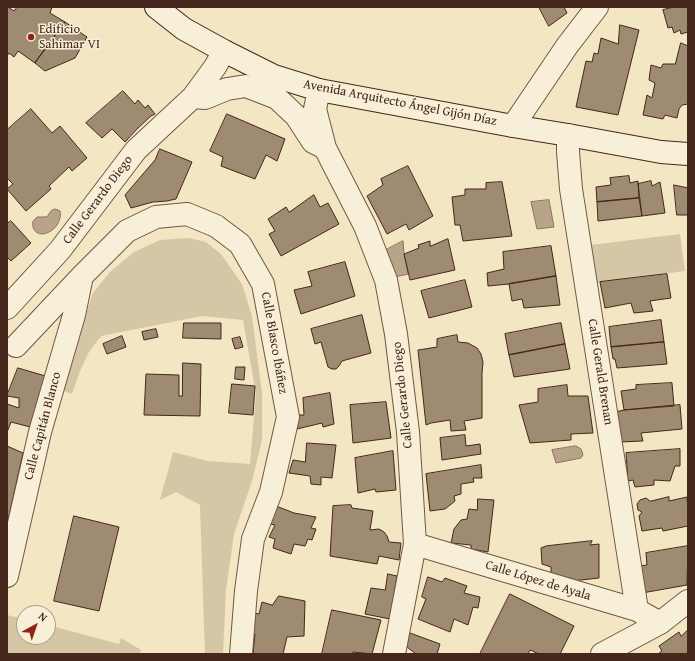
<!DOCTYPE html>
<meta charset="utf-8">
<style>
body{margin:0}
#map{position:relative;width:695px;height:661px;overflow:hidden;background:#f3e6c2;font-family:"Gentium Book Plus",serif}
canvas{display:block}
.frame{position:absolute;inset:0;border:8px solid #45271b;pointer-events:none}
.north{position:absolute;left:16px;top:605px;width:40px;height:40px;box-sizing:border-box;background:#f7efd7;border:1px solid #b09f8c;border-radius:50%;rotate:40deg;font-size:11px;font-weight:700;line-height:16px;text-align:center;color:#45271b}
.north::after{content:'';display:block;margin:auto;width:14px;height:18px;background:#8f2418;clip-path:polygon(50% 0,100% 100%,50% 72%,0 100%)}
</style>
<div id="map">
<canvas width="695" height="661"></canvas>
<div class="frame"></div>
<div class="north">N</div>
</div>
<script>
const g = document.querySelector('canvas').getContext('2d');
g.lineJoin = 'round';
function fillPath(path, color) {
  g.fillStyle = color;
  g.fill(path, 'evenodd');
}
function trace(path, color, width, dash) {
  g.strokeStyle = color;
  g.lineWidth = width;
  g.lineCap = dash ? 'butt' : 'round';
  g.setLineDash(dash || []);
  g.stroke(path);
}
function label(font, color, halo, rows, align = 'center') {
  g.font = font + ' "Gentium Book Plus",serif';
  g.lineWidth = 3;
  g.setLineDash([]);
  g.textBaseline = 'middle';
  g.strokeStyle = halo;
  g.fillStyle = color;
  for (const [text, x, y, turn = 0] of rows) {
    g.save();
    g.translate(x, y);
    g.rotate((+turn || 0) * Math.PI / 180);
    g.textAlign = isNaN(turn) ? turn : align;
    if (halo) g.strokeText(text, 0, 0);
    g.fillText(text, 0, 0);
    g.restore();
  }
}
fillPath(new Path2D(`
 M680,234L685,271L596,283L591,245Z
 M189,238L206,242L221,254L242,284L252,316L262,393V440L252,481L234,534L226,590L223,654H205L200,505L176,492L160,500L173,452L208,461L250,464L256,394L243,320L202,316L101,336L89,352L80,371L72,394L61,390L93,293L110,272L134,252L160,240Z
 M7,615L24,619V637H48V625L119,644L121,638L141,650L140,654H7Z`), '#d5c6a6');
const water = new Path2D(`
 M549,200L554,227L537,229L531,202Z
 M55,209L60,211C62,219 56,229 49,232C40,237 31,232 33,221L37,217H47L51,211Z
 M403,241L404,254L408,274L395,277L386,250Z
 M576,446L581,449L583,455L581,458L556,463L552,450Z`);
fillPath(water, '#b8a589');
trace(water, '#8a735d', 1);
const building = new Path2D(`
 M7,7H8L14,11L17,7H52L50,13L65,22L35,63L18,51L14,57L9,53L7,56Z
 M539,7H564L567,13L549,26Z
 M674,7H688V32L681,34L680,30L674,33L672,27L668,28L663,10Z
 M65,22L87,37L75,58L45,71L35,63Z
 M620,25L639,30L618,115L576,107L586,61L592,62L594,53L598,54L601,38L618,44Z
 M681,43L688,46V104L682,105L679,109L677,118L665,115L663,119L643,115L647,95L652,98L655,83L649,80L651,65L661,68L663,64H675Z
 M123,91L135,104L138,100L145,108L148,105L155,114L151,116L138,128L125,142L112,129L102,138L86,123Z
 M31,109L52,133L60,126L87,158L72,171L69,167L49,186L51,189L26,211L7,189L13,184L7,178V130Z
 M227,114L285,139L277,161L266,155L255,179L221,166L223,157L210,151Z
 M160,149L192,162L176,199L167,201L153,202L131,208L125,195L155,160Z
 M408,166L433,216L409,230L406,224L387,234L367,196L383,185L381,179Z
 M629,176L630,183L638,181L639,198L597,202L596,187L611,185L610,178Z
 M651,181L652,186L660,182L665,213L642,216L638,184Z
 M502,182L512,236L463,241L460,225H455L452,197L465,195V189H486V183Z
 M674,185L688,188V215H677Z
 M314,195L320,207L328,203L339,224L281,256L269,234L275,231L268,219L286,207L289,212Z
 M639,198L642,216L598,221L597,202Z
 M11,221L31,243L11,261L7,257V224Z
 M448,239L455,270L410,280L404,254L419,248L418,245L430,241V246Z
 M551,246L556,276L509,284L488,286L487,273L504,269L503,252Z
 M345,262L355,296L301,314L294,290L312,286L308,272Z
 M667,274L671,298L650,301L653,311L634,313L631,303L605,308L600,282Z
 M556,276L560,305L524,308L522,299L512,301L509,284Z
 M465,280L472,307L429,318L421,291Z
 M362,315L371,353L342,361L339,366L336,369H332L328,367L321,342L315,344L311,329Z
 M661,320L664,342L611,347L609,327Z
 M184,323H221V339L183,338Z
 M561,323L565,344L509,355L505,334Z
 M156,329L158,337L144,340L142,332Z
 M457,335L458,342L468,343L477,348L481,354L483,362L482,373V418L464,421L466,430L451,431L450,420L431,423L426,425L418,350L437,347V339Z
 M122,336L126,347L107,354L103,344Z
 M240,337L243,347L235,349L232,339Z
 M664,342L667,364L617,368L615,359H613L611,347Z
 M565,344L570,369L514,377L509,355Z
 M183,363L201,364L200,416L144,415L146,374L179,375V396H182Z
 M236,367H245L244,380L235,379Z
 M18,368L49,377L34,428L11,422L8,430H7V404L19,408V398L7,396Z
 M672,383L674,406L624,410L621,391L636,389V385Z
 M232,384L255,386L253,415L229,413Z
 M567,385L568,396H588L593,433L571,434V440L530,443L519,405L538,402V389Z
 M330,393L334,424L323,427L322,423L297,429L296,415H304L303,398Z
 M386,402L391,438L353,443L350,405Z
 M680,405L682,429L641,433L643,441L620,442L615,412L624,410Z
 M465,435L466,446L480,444L481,454L442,460L440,438Z
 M307,443L336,445L332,478L321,477V485L311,484L310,476L289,473L293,460L305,462Z
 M7,446L23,453L7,525Z
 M680,449V466H675L670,481L654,480V485L635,487L633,480L628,481L626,453Z
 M393,451L396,490L376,492L375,489L358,493L355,458Z
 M481,465L482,478H473L474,482L461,484V494L454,496L455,501L445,509L430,511L426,474Z
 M669,497V501L687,497L688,508V526L663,531L662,528L642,531L639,516L642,512L638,510L637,504L640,500L646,498L650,501Z
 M478,499L494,500L488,552L471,549V545L451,543L454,529L461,520L467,519L469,509L477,510Z
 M351,505L352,508L373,511L370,530L379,529L384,532L387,536L389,542L401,543L399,560L379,556L377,564L330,556L333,506Z
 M276,506L294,513L316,517L311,528L316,529L312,540L308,539L305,546L294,544L291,554L273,548L275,539L269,537L275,525L270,524Z
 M74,516L119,527L99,611L54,601Z
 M592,541L590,545L599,544V578L572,581L571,578L564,579L551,574V567L542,564L541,548L546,546Z
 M688,546L687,585L642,593L638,566L647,565L646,553Z
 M388,574L397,576L390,619L365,614L371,588L385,590Z
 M428,577L442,582L445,578L467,586L464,593L480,597L478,608L473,607L468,625L454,619L450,632L418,619L426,599L422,597Z
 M510,594L574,626L560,654H539L530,650L528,654H480Z
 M279,596L305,601L304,636L287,637L283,654H253L255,634L251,632L254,613L259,614L262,602L272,605Z
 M332,610L381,620L372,654L353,652L352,654H322Z
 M688,630V654H658L662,651L659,646L679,632L681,636Z
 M410,633L440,644L437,654H416L407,647Z`);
fillPath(building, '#9f8a72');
trace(building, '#45271b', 1);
const minor = new Path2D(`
 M319,90L315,109L325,148L365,226L386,280L396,334L408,432L415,544L394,654
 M193,97L205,98L227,89L246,86L277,98L296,116L313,142L325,148
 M513,126L567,46L597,7
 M568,135V152L571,189L637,610
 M7,308L60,250L136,150L193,97L215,67L224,51
 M16,346L82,276L127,231L156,217L187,214L216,226L240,244L263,284L288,417L271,492L253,539L246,591L241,654
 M415,544L637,610L660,623
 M7,576L40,432L74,315L82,276
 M602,654L660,623L688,601`);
const secondary = new Path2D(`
 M156,7L184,29L224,51L274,76L319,90L513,126L568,135L661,152L688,154`);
trace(minor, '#705745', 24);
trace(secondary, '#45271b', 24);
trace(minor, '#f7efd7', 22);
trace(secondary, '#f7efd7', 22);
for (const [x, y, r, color] of [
 [31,37,4,"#8f2418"]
]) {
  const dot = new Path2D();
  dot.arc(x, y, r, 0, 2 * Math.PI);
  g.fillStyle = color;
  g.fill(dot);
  trace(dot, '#f7efd7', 1.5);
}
label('13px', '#45271b', '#f7efd7', [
 ["Edificio",39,30],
 ["Sahimar VI",39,45]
], 'left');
label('13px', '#45271b', '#f7efd7', [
 ["Avenida Arquitecto Ángel Gijón Díaz",400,103,11],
 ["Calle Gerardo Diego",98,200,-53],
 ["Calle Blasco Ibáñez",274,343,80],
 ["Calle Gerald Brenan",600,372,81],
 ["Calle Gerardo Diego",403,395,-96],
 ["Calle Capitán Blanco",43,426,-75],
 ["Calle López de Ayala",538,581,17]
]);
</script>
